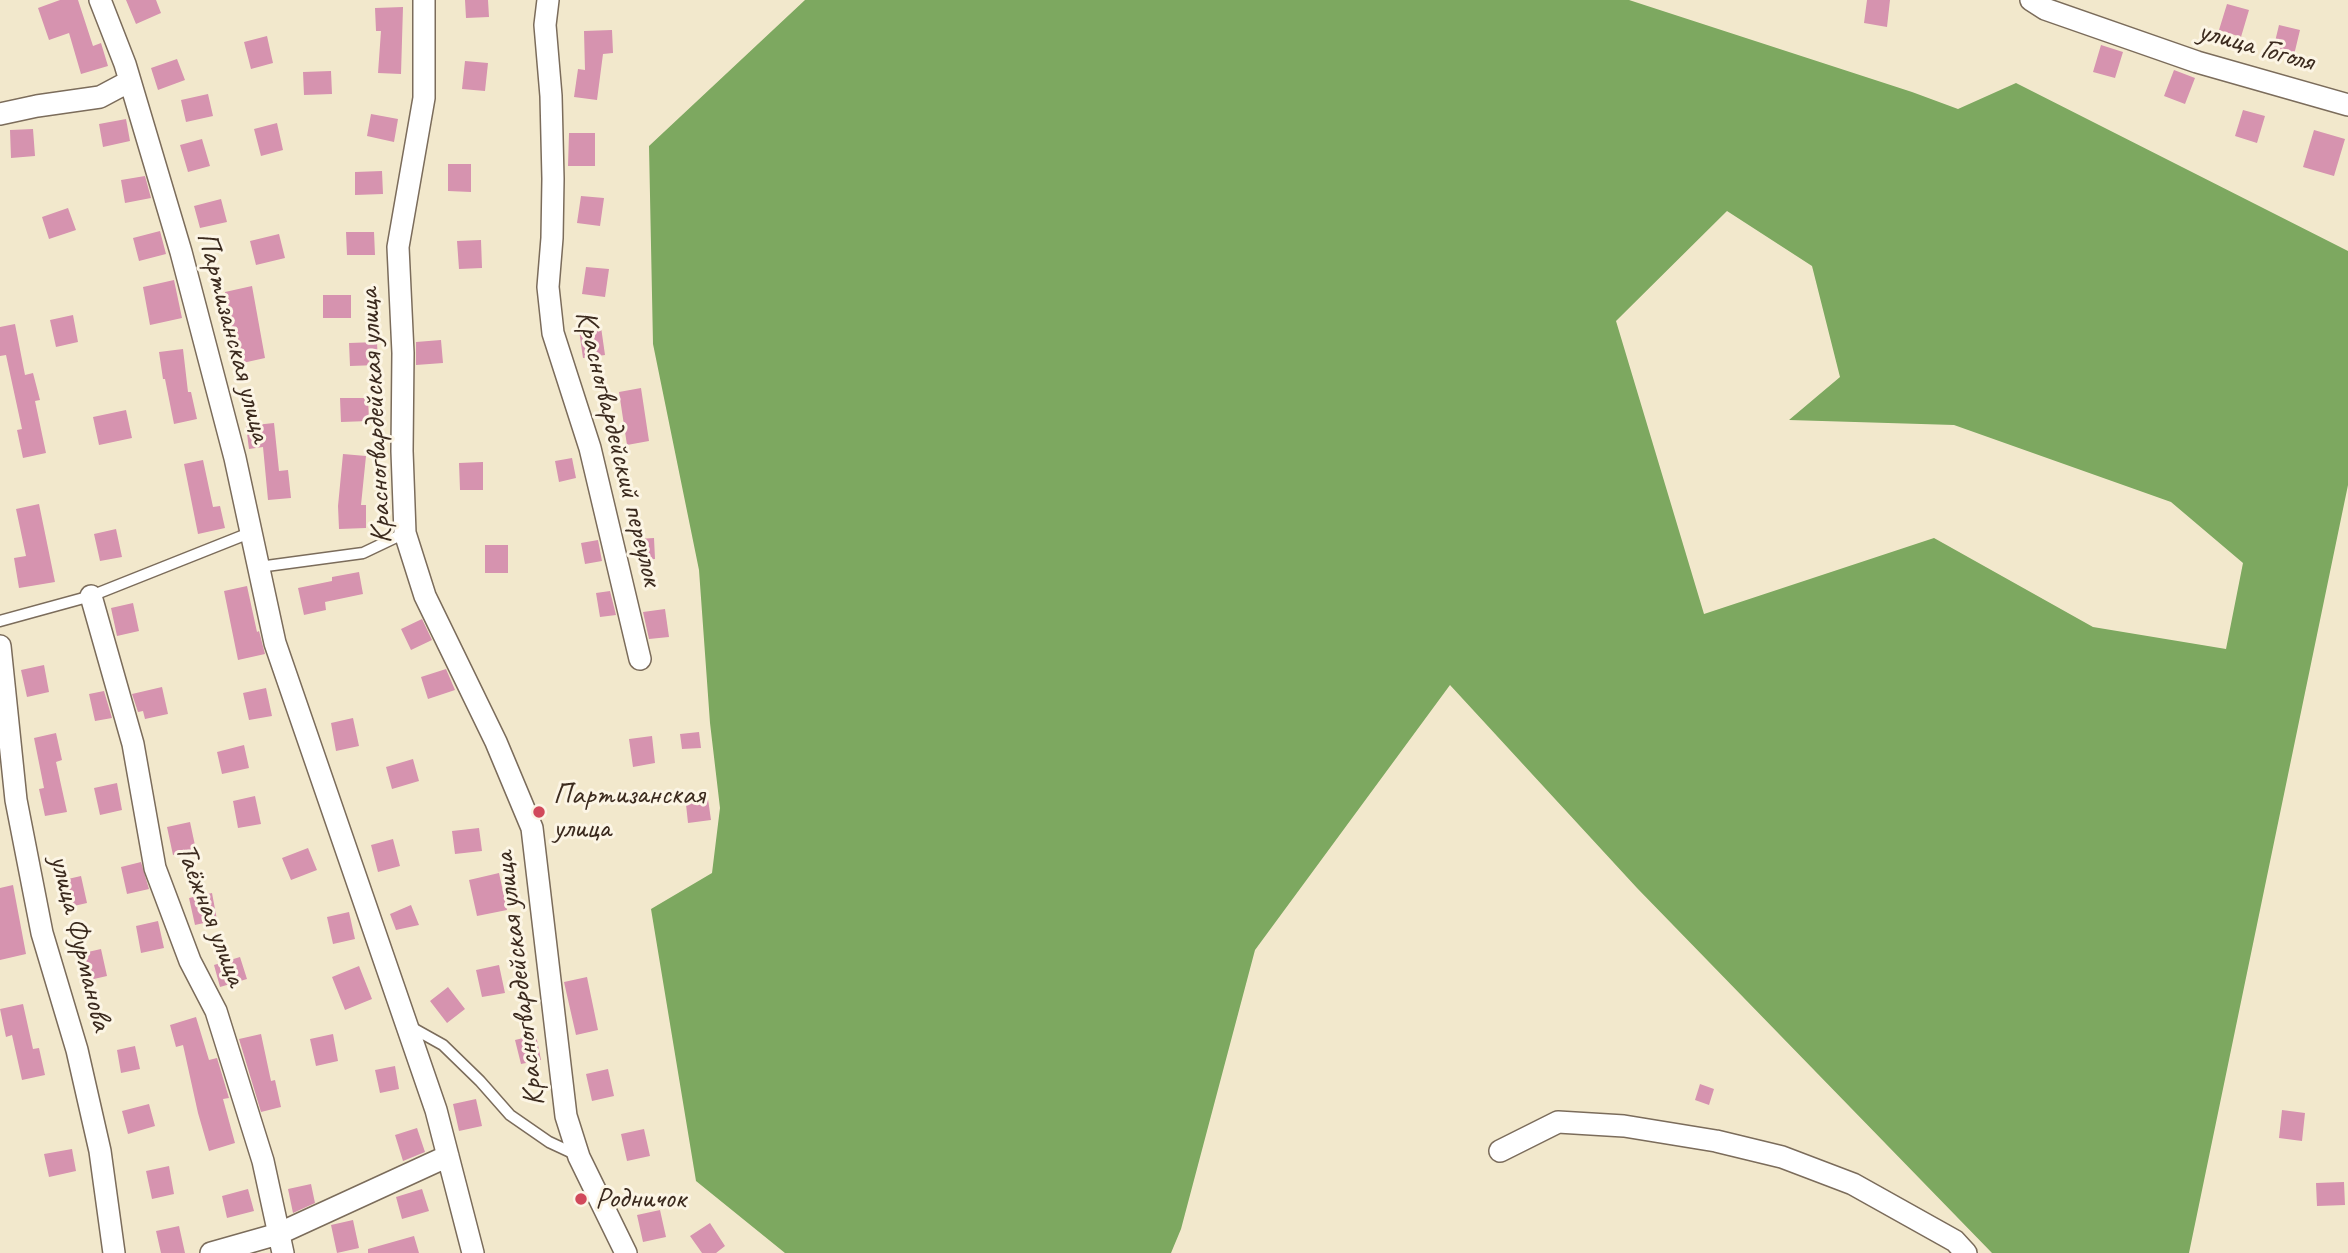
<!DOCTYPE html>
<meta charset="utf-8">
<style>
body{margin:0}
canvas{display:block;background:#f2e8cc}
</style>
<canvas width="2348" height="1253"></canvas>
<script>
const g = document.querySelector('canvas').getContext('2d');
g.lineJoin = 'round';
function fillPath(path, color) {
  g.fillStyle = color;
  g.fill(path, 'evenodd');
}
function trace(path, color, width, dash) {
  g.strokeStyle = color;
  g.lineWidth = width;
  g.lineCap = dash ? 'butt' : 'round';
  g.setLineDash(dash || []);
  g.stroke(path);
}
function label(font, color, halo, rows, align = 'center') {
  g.font = font + ' Caveat,sans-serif';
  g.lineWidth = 6;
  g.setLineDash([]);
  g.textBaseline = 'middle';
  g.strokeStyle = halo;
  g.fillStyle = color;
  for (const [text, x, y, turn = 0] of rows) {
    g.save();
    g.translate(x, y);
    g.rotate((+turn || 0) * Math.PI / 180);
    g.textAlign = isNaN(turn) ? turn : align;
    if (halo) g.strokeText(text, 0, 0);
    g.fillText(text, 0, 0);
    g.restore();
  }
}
fillPath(new Path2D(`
 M805,0H1629L1912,92L1958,109L2016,83L2348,251V485L2189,1253H1992L1637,888L1450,685L1255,950L1181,1229L1171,1253H785L696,1181L651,909L712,873L720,808L710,723L699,570L653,344L649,146ZM1727,211L1812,266L1840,377L1789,420L1954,425L2171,502L2243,563L2226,649L2093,627L1934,538L1704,614L1616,321Z`), '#7da860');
fillPath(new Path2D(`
 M60,0H78L93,46L101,43L108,66L81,74L69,33L49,40L38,8Z
 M126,0H156L161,13L136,24Z
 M465,0H488L489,17L466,18Z
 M1867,0H1890L1887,27L1864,23Z
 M2227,4L2249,10L2241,37L2219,30Z
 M403,7L401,74L378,73L381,31H376L375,8Z
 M2279,25L2300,30L2294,55L2273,50Z
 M612,30L613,53L603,54L597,100L574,97L578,69L585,70L584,31Z
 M267,36L273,63L251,69L244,42Z
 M2101,45L2123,52L2115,78L2093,72Z
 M177,59L185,80L158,90L151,68Z
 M465,61L488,63L485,91L462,89Z
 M2174,70L2195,78L2185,104L2164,96Z
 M331,71L332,94L304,95L303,72Z
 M208,94L213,116L186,122L181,100Z
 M2243,110L2265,116L2257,143L2235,136Z
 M371,114L398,119L394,142L367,136Z
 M126,119L130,141L103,147L99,124Z
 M277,123L283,150L261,156L254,129Z
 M33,129L35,156L11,158L10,130Z
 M2314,130L2345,139L2334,176L2303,167Z
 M569,133H595V166H568Z
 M202,139L210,166L188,172L180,145Z
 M448,164H471V192L448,191Z
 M382,171L383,194L355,195V172Z
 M145,176L151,198L125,203L121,180Z
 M581,196L604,198L600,226L577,223Z
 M221,199L227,222L200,228L194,206Z
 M68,208L76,230L49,239L42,217Z
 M160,231L166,254L139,261L133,238Z
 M346,232H374L375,255H347Z
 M279,234L285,258L256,265L250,241Z
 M481,240L482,268L459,269L457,241Z
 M586,267L609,269L605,297L582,294Z
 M174,280L182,318L150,325L143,287Z
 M252,286L265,358L238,364L225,292Z
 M323,295H351V318H323Z
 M73,315L78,342L56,347L50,320Z
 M15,324L25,375L33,373L40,400L35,401L46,453L23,458L17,430L22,429L6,355L0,356V327Z
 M601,327L605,355L583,358L579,330Z
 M441,340L443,363L416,365V342Z
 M377,342L378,365L350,366L349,343Z
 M183,349L188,392H191L197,419L174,424L165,379H163L159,352Z
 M641,388L649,441L627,445L619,392Z
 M340,398H368L369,421L341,422Z
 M126,410L132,438L99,445L93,417Z
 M274,423L279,471L288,470L291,498L268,500L263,447L249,449L246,426Z
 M343,454L366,456L361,505H366V528L339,529L338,506Z
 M572,458L576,478L559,482L555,461Z
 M203,460L213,507L220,506L225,528L198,534L184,464Z
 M483,462V490H460L459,463Z
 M39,504L55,582L19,588L14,558L26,556L16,509Z
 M116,529L122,557L100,561L94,534Z
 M654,538L655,559L638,560L637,539Z
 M598,540L602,561L585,564L581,543Z
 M485,545H508V573H485Z
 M359,572L363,594L325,602L326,610L304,615L298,588L332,581V577Z
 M247,586L257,632L259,631L265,654L238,660L224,591Z
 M610,591L616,615L600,617L596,593Z
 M133,603L139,631L117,636L111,608Z
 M665,609L669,637L649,639L643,612Z
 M422,619L432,640L411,650L401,629Z
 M44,665L49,692L27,697L21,670Z
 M446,669L455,690L428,699L421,677Z
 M162,687L168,714L145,719L143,711L138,712L132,694Z
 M266,688L272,716L249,720L243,693Z
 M104,691L112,718L95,721L89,694Z
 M353,718L359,746L336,751L331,723Z
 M699,732L701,748L682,749L680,734Z
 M56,733L62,760L56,762L67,812L45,816L39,789L44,788L34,738Z
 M652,736L655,763L633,767L629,739Z
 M244,745L249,768L222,774L217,752Z
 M413,759L419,781L392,789L386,767Z
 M117,783L122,810L100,815L94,788Z
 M707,792L711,820L688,823L685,795Z
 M255,796L261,824L238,828L233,801Z
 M190,822L196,850L173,855L167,827Z
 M479,828L482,851L455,854L452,831Z
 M393,839L400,866L378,872L371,845Z
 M308,848L317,870L291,880L282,858Z
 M141,862L149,889L127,894L121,867Z
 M499,873L507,910L477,916L469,880Z
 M81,876L87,903L65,908L59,881Z
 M13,885L26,954L0,960V888Z
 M212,893L217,920L195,925L189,898Z
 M411,905L419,925L396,930L390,914Z
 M349,912L355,939L333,944L327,917Z
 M158,921L164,948L141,953L136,926Z
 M101,949L107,976L85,981L79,954Z
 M240,957L247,979L220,987L214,965Z
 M499,965L505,993L482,997L476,970Z
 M359,966L372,999L345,1010L332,977Z
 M587,977L598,1030L576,1035L564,982Z
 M448,987L465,1009L447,1023L430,1001Z
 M23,1004L33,1049L39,1048L45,1075L22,1080L12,1035L6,1037L0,1009Z
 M196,1017L209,1060L217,1058L229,1098L223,1099L235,1143L209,1151L198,1113L183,1045L176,1047L170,1025Z
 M261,1034L271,1081L275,1080L281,1107L261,1112L239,1039Z
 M333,1034L338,1061L316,1066L310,1039Z
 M536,1035L541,1060L521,1064L515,1040Z
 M135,1046L140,1069L121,1073L117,1050Z
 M395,1066L399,1089L380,1093L375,1070Z
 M608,1069L614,1096L592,1101L586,1074Z
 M1700,1084L1714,1089L1709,1105L1695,1100Z
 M476,1099L482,1126L459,1131L453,1104Z
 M149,1104L155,1126L128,1134L122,1111Z
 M2282,1110L2305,1113L2302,1141L2279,1138Z
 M417,1128L425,1152L403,1161L395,1135Z
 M644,1129L650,1156L627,1161L621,1134Z
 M72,1149L76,1171L49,1177L44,1154Z
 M169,1166L174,1194L152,1199L146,1171Z
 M2344,1182L2345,1205L2317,1206L2316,1183Z
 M311,1184L315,1203L293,1213L288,1189Z
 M248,1189L254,1211L227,1218L222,1196Z
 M422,1189L429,1211L402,1219L396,1197Z
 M660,1210L666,1237L643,1242L637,1215Z
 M353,1220L359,1248L337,1253L331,1225Z
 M710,1223L725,1246L716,1253H702L690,1236Z
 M179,1226L185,1253H161L156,1231Z
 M414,1236L419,1253H368V1249Z`), '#d693af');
const service = new Path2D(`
 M259,567L363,553L405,533
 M0,621L91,596L252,532
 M409,1026L443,1045L480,1081L510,1115L549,1142L577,1155`);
const minor = new Path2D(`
 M100,0L125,64L181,252L235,458L275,643L436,1110L473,1253
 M424,0V98L398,247L403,353L402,451L405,533L425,596L496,742L532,828L566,1116L579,1157L626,1253
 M548,0L545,25L551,96L553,179L552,238L548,287L553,333L590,448L640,659
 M2031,0L2045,9L2197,62L2348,105
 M0,114L37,106L100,97L130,81
 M91,596L133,744L155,868L190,961L216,1011L263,1161L283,1253
 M0,646L16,800L42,933L77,1050L100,1151L114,1253
 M1500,1151L1558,1122L1624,1126L1716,1141L1782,1157L1853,1184L1955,1241L1966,1253
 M211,1253L278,1234L448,1156`);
trace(service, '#7b6c5b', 13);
trace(minor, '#7b6c5b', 24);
trace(service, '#fff', 10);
trace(minor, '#fff', 21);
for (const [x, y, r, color] of [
 [539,812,7,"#d1495b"],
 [581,1199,7,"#d1495b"]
]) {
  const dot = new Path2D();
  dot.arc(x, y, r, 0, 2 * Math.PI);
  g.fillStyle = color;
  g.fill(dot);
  trace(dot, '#fcf5e5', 2.5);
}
label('30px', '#3b2a1e', '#fcf5e5', [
 ["улица Гоголя",2256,47,16],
 ["Партизанская улица",233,337,75],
 ["Красногвардейская улица",376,416,-93],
 ["Красногвардейский переулок",618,448,76],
 ["Таёжная улица",210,915,69],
 ["улица Фурманова",80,943,76],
 ["Красногвардейская улица",520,979,-97]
]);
label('30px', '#3b2a1e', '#fcf5e5', [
 ["Партизанская",553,795],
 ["улица",553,829],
 ["Родничок",595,1199]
], 'left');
</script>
